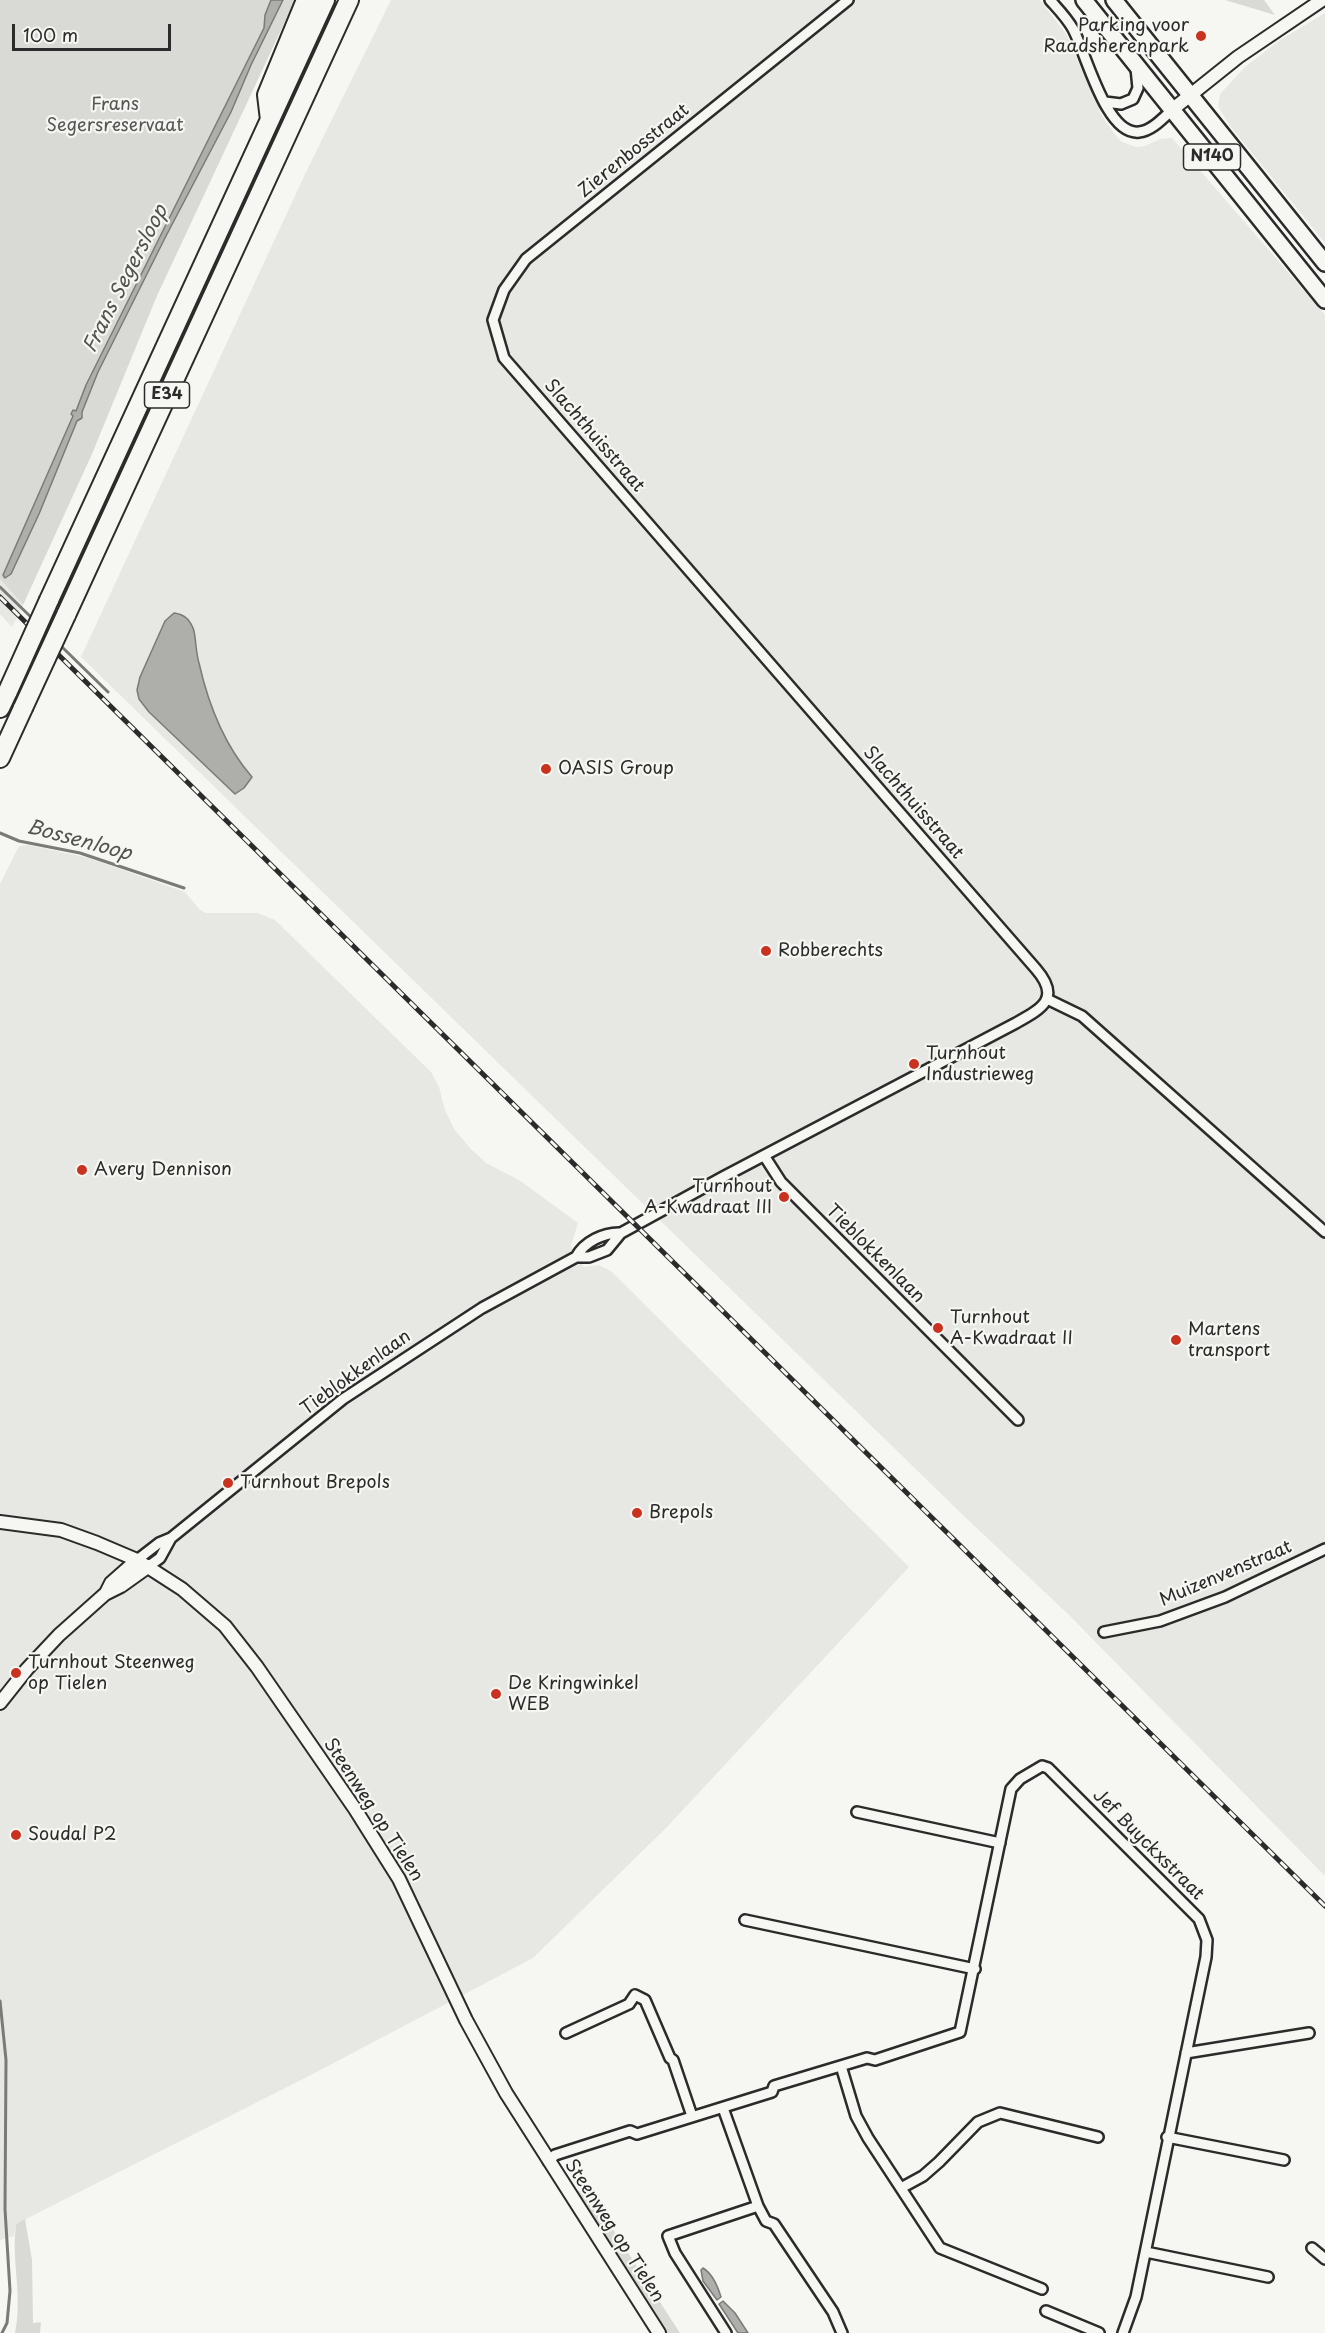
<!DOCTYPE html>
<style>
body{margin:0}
#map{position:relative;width:1325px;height:2333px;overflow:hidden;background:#f6f6f2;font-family:"Playpen Sans",sans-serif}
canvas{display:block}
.scale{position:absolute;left:12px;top:24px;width:159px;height:27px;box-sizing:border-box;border:3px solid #2b2b2b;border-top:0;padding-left:8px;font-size:18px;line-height:21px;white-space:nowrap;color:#2b2b2b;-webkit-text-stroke:4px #f6f6f2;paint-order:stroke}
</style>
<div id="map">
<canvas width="1325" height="2333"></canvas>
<div class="scale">100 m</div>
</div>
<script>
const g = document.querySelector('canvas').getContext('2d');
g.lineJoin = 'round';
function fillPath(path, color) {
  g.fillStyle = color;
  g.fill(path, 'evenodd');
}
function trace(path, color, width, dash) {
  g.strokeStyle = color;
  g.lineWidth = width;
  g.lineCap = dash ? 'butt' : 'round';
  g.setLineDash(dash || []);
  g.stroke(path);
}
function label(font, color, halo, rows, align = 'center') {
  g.font = font + ' "Playpen Sans",sans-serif';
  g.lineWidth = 4.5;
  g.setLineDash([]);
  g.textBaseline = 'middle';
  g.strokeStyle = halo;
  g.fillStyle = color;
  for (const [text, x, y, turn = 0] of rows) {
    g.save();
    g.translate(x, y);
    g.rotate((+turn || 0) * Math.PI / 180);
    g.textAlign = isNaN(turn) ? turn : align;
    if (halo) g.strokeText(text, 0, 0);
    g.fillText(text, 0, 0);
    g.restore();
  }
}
fillPath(new Path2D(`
 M391,0H1040L1066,34L1102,116L1116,136L1122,142L1136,147L1145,146L1160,139L1172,138L1325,315V1876L1069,1615L966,1518L81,657L307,170Z
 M1325,13V243L1230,126L1218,106L1220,94L1245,67L1280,40Z
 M0,579L23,605L12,627L0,614Z
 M28,845L89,858L185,892L200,910L206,913H257L275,920L431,1072L439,1087L445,1110L454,1129L470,1148L486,1163L519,1180L578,1223L571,1246L584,1267L599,1265L611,1271L909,1567L666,1828L533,1958L307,2077L16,2224L14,2236L0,2240V884L19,846Z`), '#e7e7e3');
fillPath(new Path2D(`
 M0,0H295L156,298L92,454L23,605L0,579Z
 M1225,0H1264L1275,15Z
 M571,2187L592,2197L680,2333H666Z
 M25,2219L32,2260L33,2323L41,2322L40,2333H15C23,2296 11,2261 16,2224Z`), '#d9d9d5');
const water = new Path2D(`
 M271,0H283L251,65L231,112L166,236L98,372L82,412V418L77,421L39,514L11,574L5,578L3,575L73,416L71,414L73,410L76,411L86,385L264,28L265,15Z
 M174,613C184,614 191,621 194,631C196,641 196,653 199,663C208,703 225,746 252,777L244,788L235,794L149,712L139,699L137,690L140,677L165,621Z
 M703,2268C713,2274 718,2287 721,2297L717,2300L703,2281L701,2270Z
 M723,2301L735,2313L748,2333H738L719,2304Z`);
fillPath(water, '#aeaeab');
trace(water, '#7a7a78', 1.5);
trace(new Path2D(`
 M0,587L34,620
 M60,645L108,692
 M0,833L19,841L80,853L184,888
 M0,2001L6,2060L5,2209L10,2291L7,2323L2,2333`), '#7a7a78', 3);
const minor = new Path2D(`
 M1050,0C1058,9 1067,18 1073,29C1086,53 1106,136 1139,132C1152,131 1164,117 1173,109
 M1105,102L1121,104L1133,99L1138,88L1136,68
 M1047,999L1082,1016L1325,1232
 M765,1157L781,1182L1018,1420
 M576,1257H589L607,1250L621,1233L723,1177L1016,1023C1043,1008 1061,998 1036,969L504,358L493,320L504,290L526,259L848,0
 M137,1560L159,1543L171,1538L343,1399L482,1308L576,1257C584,1242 604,1232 621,1233
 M149,1566L160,1558L171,1538
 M1104,1632L1160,1621L1225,1597L1325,1549
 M857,1812L1000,1843
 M745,1920L975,1969
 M566,2033L629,2004L635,1995L645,2000L670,2058L673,2060L692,2116
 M1186,2053L1309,2033
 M841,2066L856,2116L868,2138L940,2248L1042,2289
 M723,2108L758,2206L766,2221L774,2224L833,2312L842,2333
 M1167,2137L1284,2160
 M548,2161L555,2155L630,2131L637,2134L772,2092L774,2086L867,2058L875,2060L960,2032L1011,1789L1020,1779L1042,1766L1048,1768L1199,1919L1207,1940L1206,1957L1136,2297L1123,2333
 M901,2188L923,2176L939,2162L978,2122L1000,2113L1098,2137
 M1312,2248L1325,2259
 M1146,2252L1268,2277
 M1046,2311L1099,2333
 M726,2333L675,2253L668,2236L758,2206`);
const tertiary = new Path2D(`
 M1173,109L1238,57L1322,0
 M0,1522L61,1530L97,1543L137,1560L182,1589L225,1626L257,1667L355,1809L399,1879L466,2020L506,2093L659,2333
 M106,1593L111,1583L137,1560
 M0,1703L27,1669L59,1635L105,1594L121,1586L149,1566`);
const primary = new Path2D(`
 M1084,0L1325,300
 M1114,0L1325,263`);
const motorway = new Path2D(`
 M270,120L267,95L306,0
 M49,600L325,0
 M66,615L349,0
 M0,708L8,691
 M0,758L23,708`);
trace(minor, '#2b2b2b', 14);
trace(tertiary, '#2b2b2b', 16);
trace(primary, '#2b2b2b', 20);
trace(motorway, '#2b2b2b', 22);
trace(minor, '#f6f6f2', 9);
trace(tertiary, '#f6f6f2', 12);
trace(primary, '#f6f6f2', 15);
trace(motorway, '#f6f6f2', 18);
const rail = new Path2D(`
 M0,597L1325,1906`);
trace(rail, '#2b2b2b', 5);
trace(rail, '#f6f6f2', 3, [9]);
const motorwayBridge = new Path2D(`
 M8,691L49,600
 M23,708L66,615`);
trace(motorwayBridge, '#2b2b2b', 22, []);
trace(motorwayBridge, '#f6f6f2', 18);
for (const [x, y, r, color] of [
 [1201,36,6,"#c8321e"],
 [546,769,6,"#c8321e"],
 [766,951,6,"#c8321e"],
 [914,1064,6,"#c8321e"],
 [82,1170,6,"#c8321e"],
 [784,1197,6,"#c8321e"],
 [938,1328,6,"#c8321e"],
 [1176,1340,6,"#c8321e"],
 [228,1483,6,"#c8321e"],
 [637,1513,6,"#c8321e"],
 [16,1673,6,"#c8321e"],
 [496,1694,6,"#c8321e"],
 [16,1835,6,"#c8321e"]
]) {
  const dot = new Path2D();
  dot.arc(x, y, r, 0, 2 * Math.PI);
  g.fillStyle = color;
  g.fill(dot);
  trace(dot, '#f6f6f2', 2);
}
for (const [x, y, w] of [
 [1212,157,57],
 [167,395,45]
]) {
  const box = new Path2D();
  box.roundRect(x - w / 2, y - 13, w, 26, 4.5);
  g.fillStyle = '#f6f6f2';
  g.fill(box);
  trace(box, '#2b2b2b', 1.5);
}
label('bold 16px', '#2b2b2b', null, [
 ["N140",1212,157],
 ["E34",167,395]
]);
label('18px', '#2b2b2b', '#f6f6f2', [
 ["Parking voor",1189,26,"right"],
 ["Raadsherenpark",1189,47,"right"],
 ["OASIS Group",558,769],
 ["Robberechts",778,951],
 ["Turnhout",926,1054],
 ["Industrieweg",926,1075],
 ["Avery Dennison",94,1170],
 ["Turnhout",772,1187,"right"],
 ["A-Kwadraat III",772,1208,"right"],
 ["Turnhout",950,1318],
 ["A-Kwadraat II",950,1339],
 ["Martens",1188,1330],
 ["transport",1188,1351],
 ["Turnhout Brepols",240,1483],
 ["Brepols",649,1513],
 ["Turnhout Steenweg",28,1663],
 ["op Tielen",28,1684],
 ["De Kringwinkel",508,1684],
 ["WEB",508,1705],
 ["Soudal P2",28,1835]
], 'left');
label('18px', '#565656', '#f6f6f2', [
 ["Frans",115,105],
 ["Segersreservaat",115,126]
]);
label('18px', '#2b2b2b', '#f6f6f2', [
 ["Zierenbosstraat",634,151,-39],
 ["Slachthuisstraat",594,436,49],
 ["Slachthuisstraat",913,803,49],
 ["Tieblokkenlaan",875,1254,45],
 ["Tieblokkenlaan",356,1373,-36],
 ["Muizenvenstraat",1226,1574,-23],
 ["Steenweg op Tielen",373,1810,57],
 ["Jef Buyckxstraat",1148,1845,45],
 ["Steenweg op Tielen",614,2231,57]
]);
label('italic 20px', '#525251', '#f6f6f2', [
 ["Frans Segersloop",126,279,-63],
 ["Bossenloop",79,841,15]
]);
</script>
